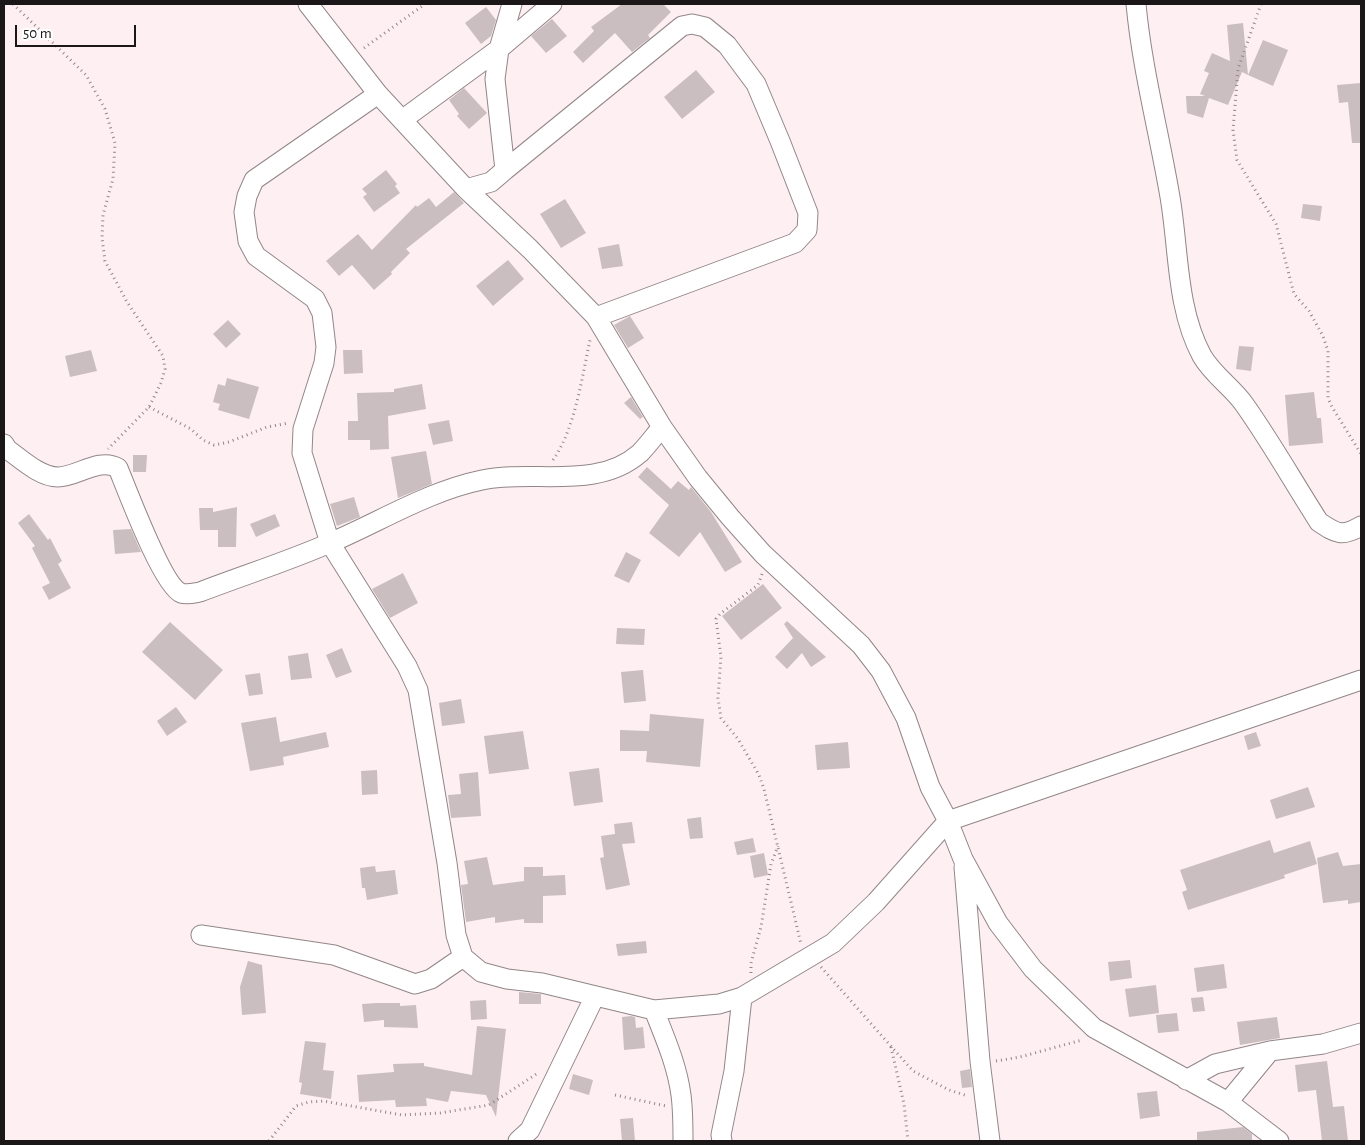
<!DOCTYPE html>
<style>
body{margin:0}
#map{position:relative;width:1365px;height:1145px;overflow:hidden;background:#fef0f2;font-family:"Alegreya Sans",sans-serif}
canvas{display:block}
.frame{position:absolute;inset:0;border:5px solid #1b1617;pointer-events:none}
.scale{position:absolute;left:15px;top:25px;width:121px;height:22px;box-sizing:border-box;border:2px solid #1b1617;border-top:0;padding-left:6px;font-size:15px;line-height:18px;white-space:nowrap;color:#1b1617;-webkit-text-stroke:4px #fff;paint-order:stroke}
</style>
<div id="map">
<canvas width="1365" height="1145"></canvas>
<div class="frame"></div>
<div class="scale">50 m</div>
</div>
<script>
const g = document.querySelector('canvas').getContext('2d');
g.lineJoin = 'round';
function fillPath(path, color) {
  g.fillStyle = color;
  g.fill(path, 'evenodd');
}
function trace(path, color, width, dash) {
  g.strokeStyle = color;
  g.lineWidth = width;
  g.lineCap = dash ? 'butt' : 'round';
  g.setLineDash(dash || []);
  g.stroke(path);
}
fillPath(new Path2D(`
 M622,4H663L671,12L648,35L650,38L632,52L615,33L583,63L573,52L594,31L591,27Z
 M486,7L496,20L491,36L481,44L465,23Z
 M552,19L567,36L546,53L531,36Z
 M1243,23L1248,75L1242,72L1228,105L1209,98L1203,118L1187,113L1186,96H1205L1200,94L1209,73L1204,71L1212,53L1230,61L1227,25Z
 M1263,40L1288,50L1273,86L1248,75Z
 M696,70L715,92L682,119L664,97Z
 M1361,83V143H1352L1348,102L1339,103L1337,85Z
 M464,88L487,113L469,129L457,116L459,114L449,100Z
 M386,170L397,184L395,186L400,193L374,212L363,197L367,194L362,189Z
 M454,192L464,203L406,249L410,253L391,272L392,274L374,290L352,265L339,276L326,261L358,234L372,250L416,205L417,207L429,198L436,207Z
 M565,199L586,233L561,248L540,214Z
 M1303,204L1322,206L1320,221L1301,218Z
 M619,244L623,266L602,269L598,248Z
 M508,260L524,279L493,306L476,286Z
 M630,316L644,338L628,348L614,325Z
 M228,320L241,334L226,348L213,334Z
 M1239,346L1254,347L1251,371L1236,369Z
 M91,350L97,371L70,377L65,356Z
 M343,350H362L363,373L344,374Z
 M227,378L259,387L249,419L218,410L220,404L213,402L218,384L225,386Z
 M422,384L426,409L388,416L389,449L370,450V440H348V421H358L357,393L394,392V389Z
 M1314,392L1317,418H1321L1323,443L1289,446L1285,395Z
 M631,397L643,417L640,419L624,403Z
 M449,420L453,441L433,445L428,424Z
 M426,451L432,484L398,498L391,457Z
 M133,455H147L146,472H133Z
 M647,467L671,489L678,481L689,490L691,487L711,512L742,562L725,572L700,532L679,557L649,533L669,505L638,477Z
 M354,497L360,517L337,526L330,504Z
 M237,507L236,547H218V530H200L199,508H213V512Z
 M29,514L48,540L50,538L62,561L58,564L71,588L49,600L42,587L50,583L32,548L35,546L18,523Z
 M275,514L280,526L256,537L250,524Z
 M131,529L141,552L115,554L113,530Z
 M626,552L641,560L629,583L614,576Z
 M403,573L418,603L390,618L372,589Z
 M763,584L782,608L741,640L722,616Z
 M787,621L826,657L811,667L802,653L787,669L775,657L793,638L784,624Z
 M170,622L223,670L195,700L142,652Z
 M617,628L645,629L644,645L616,644Z
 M342,648L352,672L336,678L326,655Z
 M308,653L312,678L291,680L288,656Z
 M643,670L646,701L624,703L621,672Z
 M260,673L263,694L249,696L245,675Z
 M461,699L465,723L442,726L439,703Z
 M176,707L187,722L167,736L157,721Z
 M650,714L704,719L700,767L646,762L647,751H620V730L649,731Z
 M276,717L280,742L326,732L329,747L283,757L284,765L250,771L241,723Z
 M523,731L529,769L489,774L484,736Z
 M1256,732L1261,746L1248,750L1244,736Z
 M848,742L850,768L817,770L815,745Z
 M599,768L603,802L574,806L569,772Z
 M377,770L378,794L362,795L361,771Z
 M478,772L481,816L451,818L448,795L461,794L459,774Z
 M1308,787L1315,807L1276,819L1270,800Z
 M701,817L703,838L690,839L687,819Z
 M632,822L635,843L622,844L630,885L606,890L600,858L604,857L601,836L615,834L614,824Z
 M753,838L756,852L737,855L734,842Z
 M1270,840L1274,853L1310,841L1317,864L1284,875L1285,878L1188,910L1182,892L1187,890L1180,870Z
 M1338,852L1343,866L1361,864V902L1348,904V900L1323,903L1317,858Z
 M764,853L768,875L754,878L750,856Z
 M487,857L493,885L524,881V867H543V876L565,875L566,895L543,896V923H524V919L495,923V917L466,922L461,885L468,884L464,861Z
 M375,866L376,872L395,870L398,894L367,900L365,888H362L360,868Z
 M646,941L647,953L618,956L616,944Z
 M1130,960L1132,978L1110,981L1108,962Z
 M248,961L262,965L266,1013L242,1015L240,987Z
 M1224,964L1227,988L1197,992L1194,968Z
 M1156,985L1159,1013L1129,1017L1125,989Z
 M519,992L541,994V1004H519Z
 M1203,997L1205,1011L1193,1012L1191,998Z
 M486,1000L487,1019L471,1020L470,1001Z
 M377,1003H400V1006L416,1005L418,1028L384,1027V1020L364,1022L362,1004Z
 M1177,1013L1179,1031L1158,1033L1156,1015Z
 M631,1016L635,1017L636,1028L643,1027L645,1048L624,1050L622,1017Z
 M1277,1017L1280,1038L1240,1045L1237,1022Z
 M477,1026L506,1029L496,1117L486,1095L451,1091L448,1102L426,1098L427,1106L396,1107L395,1100L359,1102L357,1075L394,1072L393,1064L424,1063V1066L472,1075Z
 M305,1041L326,1043L323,1070L334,1071L331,1099L300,1094L302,1083L299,1082Z
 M1327,1061L1333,1107L1344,1106L1348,1141H1322L1316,1090L1298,1092L1295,1065Z
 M970,1069L972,1087L962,1088L960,1071Z
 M573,1074L593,1080L589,1095L569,1089Z
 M1157,1091L1160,1116L1140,1119L1137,1093Z
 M633,1118L635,1141H622L620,1119Z
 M1243,1127L1252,1134V1141H1197V1132Z`), '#cbbec0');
const street = new Path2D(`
 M308,4L378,94L466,189L530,249L596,317L662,427L698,478L730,517L763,554L861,645L881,671L906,718L930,787L948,821L963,859L998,923L1033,969L1094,1028L1228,1102L1279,1141
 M1136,4C1142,69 1159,132 1170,197C1179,249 1176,308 1202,356C1213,375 1232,387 1244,404C1271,442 1294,483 1319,522C1337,534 1342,537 1361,526
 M378,94L254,180L247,196L244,212L248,241L256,256L315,299L322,313L326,347L324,363L303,429L302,453L330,543L407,666L418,690L447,863L456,935L463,957L481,972L507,979L542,983L654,1010L719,1004L742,997L833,943L876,902L948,821L1361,680
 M402,120L499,49L552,4
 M505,170L682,26L692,24L705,27L727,45L756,84L780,141L808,213L807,230L795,243L596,317
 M466,189L491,182L505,170L495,79L499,49L512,4
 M4,444L7,449C21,459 40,477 58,477C77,477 99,457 118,468C127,490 163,586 181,593C187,595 194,593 200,592C244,575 289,561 332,542C381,521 429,491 482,480C533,469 597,491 640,453C648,445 655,435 662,427
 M964,867L980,1061L990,1141
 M201,935L334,955L415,984L431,979L463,957
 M654,1010C665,1038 677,1065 681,1095C683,1110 683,1126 683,1141
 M1186,1080L1215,1064L1270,1051L1323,1044L1361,1033
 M1228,1102L1270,1051
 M518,1141L530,1130L595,996
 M722,1141L721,1135L734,1071L742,997`);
trace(street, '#928688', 21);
trace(new Path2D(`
 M13,4L86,75L105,109L115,143L113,179L103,215L102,238L105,261L127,302L163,356L165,369L161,383L149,407L108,449
 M1261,4L1238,69L1233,130L1237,160L1276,224L1294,294L1309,311L1323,336L1328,351V398L1332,407L1361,454
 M364,48L425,4
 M149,407L191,429L203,440L214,445L229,442L267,427L289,423
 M553,460C575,429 582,377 590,340
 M762,574L758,585L720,614L716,619L721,657L718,698L721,718L738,739L759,775L764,789L801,944
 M821,967L913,1071L949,1090L968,1096
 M751,973V963L761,927L771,864L778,846
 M891,1047L904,1104L908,1141
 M996,1061L1020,1057L1082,1040
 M615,1095L666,1106
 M269,1141L296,1106L309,1102L323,1101L402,1115L440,1113L489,1105L538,1073`), '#918789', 3, [1, 4]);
trace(street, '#fff', 19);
</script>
